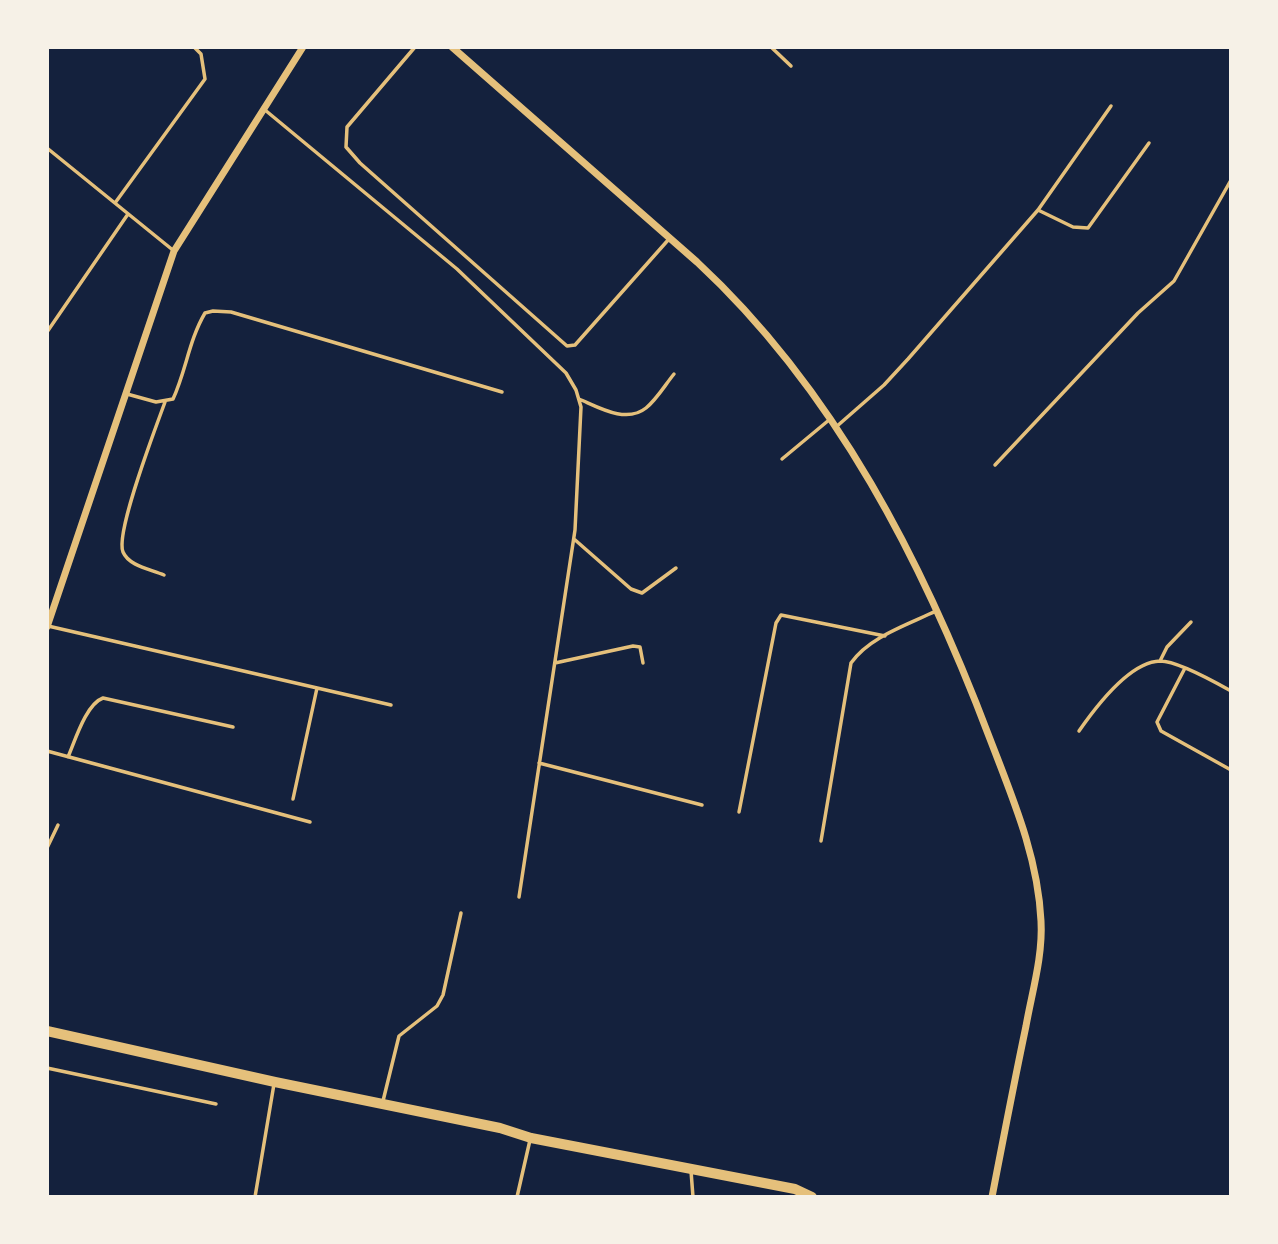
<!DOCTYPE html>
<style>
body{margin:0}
#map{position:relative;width:1278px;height:1244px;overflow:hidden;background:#14213d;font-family:Quicksand,sans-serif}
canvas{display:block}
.frame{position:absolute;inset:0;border:49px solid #f6f1e7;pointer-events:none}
</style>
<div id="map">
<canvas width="1278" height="1244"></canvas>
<div class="frame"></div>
</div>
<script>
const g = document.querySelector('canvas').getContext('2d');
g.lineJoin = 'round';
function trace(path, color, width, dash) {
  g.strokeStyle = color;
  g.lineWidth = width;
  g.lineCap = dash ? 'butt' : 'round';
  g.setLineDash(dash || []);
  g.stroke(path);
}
trace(new Path2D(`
 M415,47L347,127L346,147L360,163L567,346L575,345L669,239
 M771,47L791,66
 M265,110L457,269L566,373L576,390L581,407L575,530L519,897
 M47,148L174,251
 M115,203L205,79L201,54L194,47
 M1038,210L1073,227L1088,228L1149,143
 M47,332L128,214
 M127,394L156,402L173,399C186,371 189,340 205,313L213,311L231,312L502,392
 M579,399C598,407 626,424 646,408C657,399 665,385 674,374
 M836,427L884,385L908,359L1038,210L1111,106
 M782,459L829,420
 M995,465L1138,313L1174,281L1231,180
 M574,539L631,589L642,593L676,568
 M164,575C150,569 129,566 123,552C115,533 156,427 165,402
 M48,626L391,705
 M1160,661L1167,647L1191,622
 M555,663L633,646L640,647L643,663
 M1185,668L1157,722L1161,731L1231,770
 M1079,731C1095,708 1129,662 1160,661C1178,661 1215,682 1231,691
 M47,751L310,822
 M68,757C75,741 86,704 103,698L233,727
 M539,763L702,805
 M293,799L317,688
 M739,812L776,623L781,615L885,636
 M821,841L851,663C869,637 907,625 936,611
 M47,848L58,825
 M47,1068L216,1104
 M383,1101L399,1036L437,1006L443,995L461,913
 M691,1171L693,1197
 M255,1197L274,1084
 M517,1197L530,1140`), '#e5c07b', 3.5);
trace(new Path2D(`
 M452,47L697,262C836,391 924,564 990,739C1013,799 1038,857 1041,921C1043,956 1032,992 1026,1026C1014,1083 1003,1140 992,1197
 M47,627L174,251L303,47`), '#e5c07b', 7);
trace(new Path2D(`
 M47,1031L275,1082L500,1128L531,1138L795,1189L812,1197`), '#e5c07b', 10);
</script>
